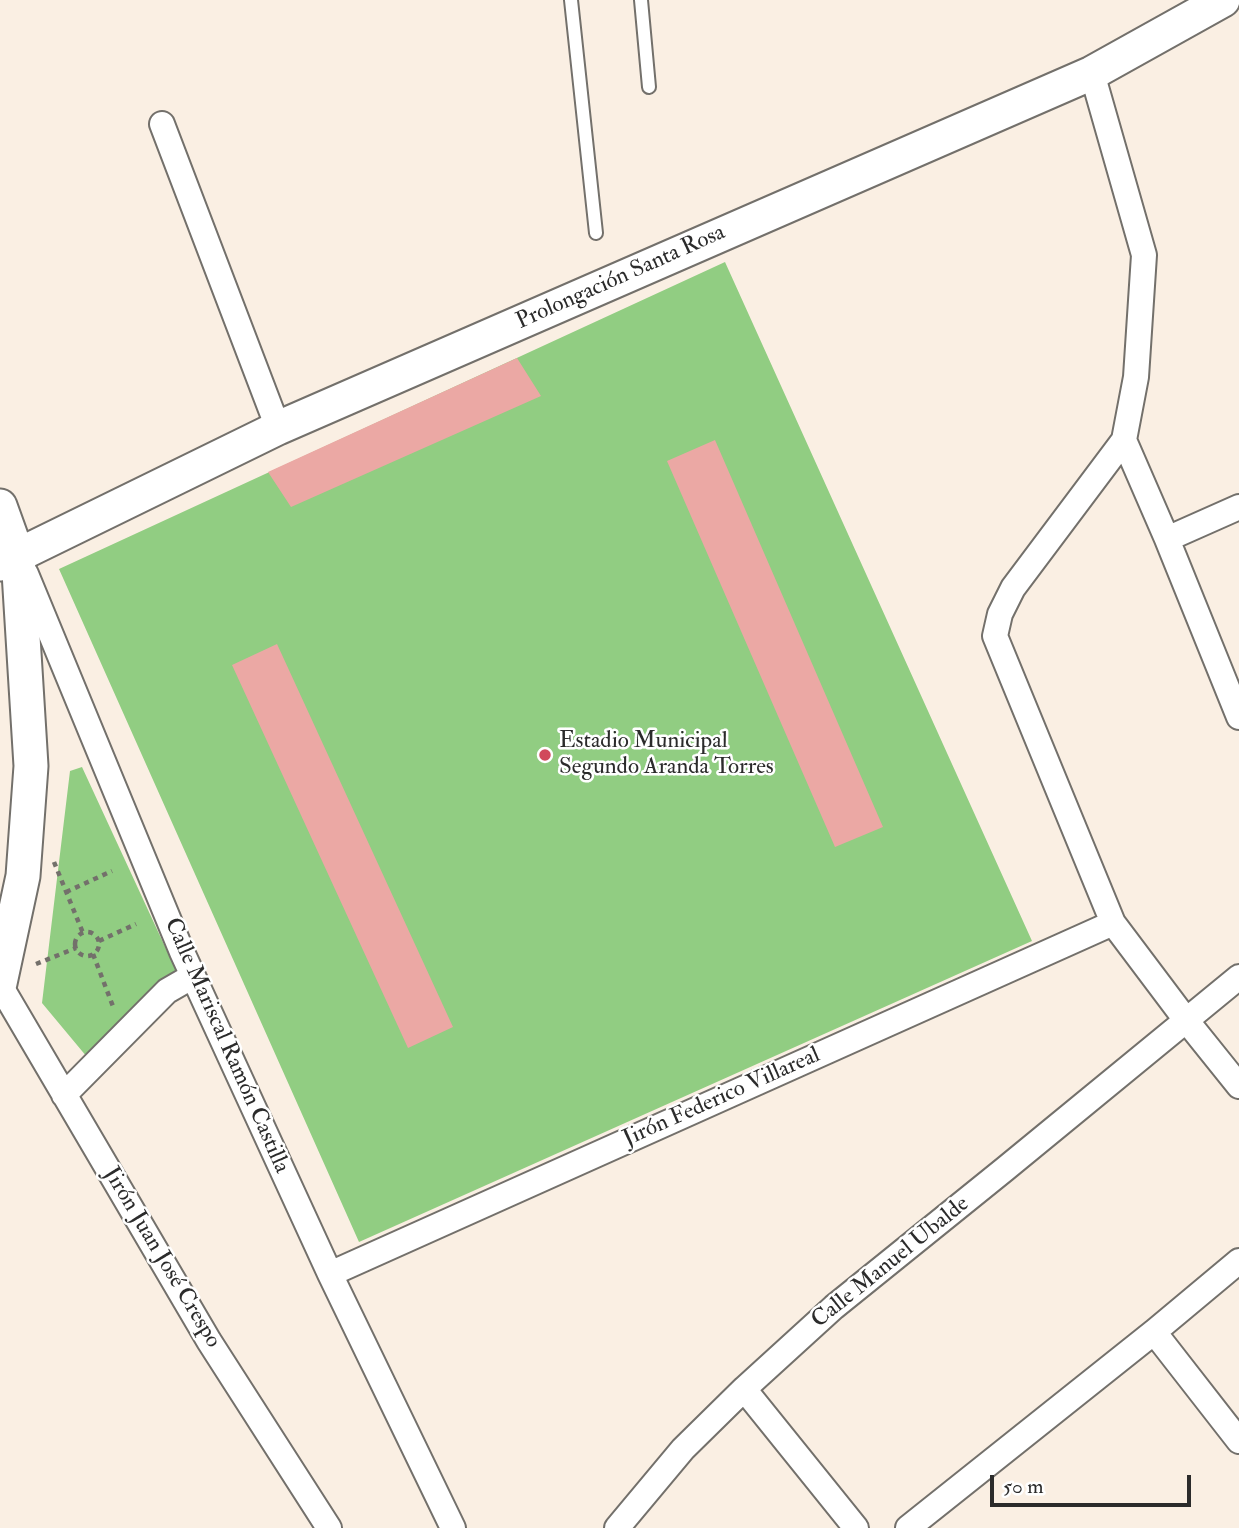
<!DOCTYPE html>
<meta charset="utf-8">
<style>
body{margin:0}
#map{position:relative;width:1239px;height:1528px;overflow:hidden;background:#faefe3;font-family:"IM FELL Double Pica",serif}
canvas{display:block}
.scale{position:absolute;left:990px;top:1475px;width:201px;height:32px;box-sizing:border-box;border:4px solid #2b2b2b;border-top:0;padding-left:9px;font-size:21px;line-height:24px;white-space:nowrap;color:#2b2b2b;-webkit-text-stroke:5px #fff;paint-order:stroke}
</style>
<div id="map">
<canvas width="1239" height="1528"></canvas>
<div class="scale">50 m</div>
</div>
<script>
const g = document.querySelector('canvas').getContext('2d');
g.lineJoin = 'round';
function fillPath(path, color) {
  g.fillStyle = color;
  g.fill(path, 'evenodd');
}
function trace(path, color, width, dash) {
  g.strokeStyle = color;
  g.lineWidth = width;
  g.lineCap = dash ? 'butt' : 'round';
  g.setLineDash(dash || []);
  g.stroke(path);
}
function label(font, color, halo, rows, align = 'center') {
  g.font = font + ' "IM FELL Double Pica",serif';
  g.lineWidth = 5;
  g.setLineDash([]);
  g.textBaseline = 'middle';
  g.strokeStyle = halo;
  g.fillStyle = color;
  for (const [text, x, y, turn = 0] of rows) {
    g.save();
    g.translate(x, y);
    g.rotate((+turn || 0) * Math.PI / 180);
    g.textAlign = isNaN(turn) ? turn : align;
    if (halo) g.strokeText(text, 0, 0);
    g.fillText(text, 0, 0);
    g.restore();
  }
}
fillPath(new Path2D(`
 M725,262L1032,941L359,1242L59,569Z
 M82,767L179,977L87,1057L42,1003L70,771Z`), '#91cd82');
fillPath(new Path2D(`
 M517,358L541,396L291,507L268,472Z
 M715,440L883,827L835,847L667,461Z
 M277,644L453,1027L408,1048L232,665Z`), '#eba8a4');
const lane = new Path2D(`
 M571,0L596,233
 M641,0L649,87`);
const street = new Path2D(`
 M1092,73L1144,255L1136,377L1124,440L1167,539L1239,717
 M162,124L278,428
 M1124,440L1013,588L1000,614L995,636L1113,923L1186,1020L1239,1086
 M1167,539L1239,507
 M26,574L182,952L330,1274L453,1528
 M0,985L209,1341L329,1528
 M64,1095L167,991L193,976
 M330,1274L1113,923
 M1154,1332L1239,1441
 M744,1389L856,1528
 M617,1528L683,1449L744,1389L834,1307L1005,1169L1239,977
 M908,1528L1154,1332L1239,1261`);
const secondary = new Path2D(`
 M0,506L18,556L31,766L23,876L0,983
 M0,564L278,428L1092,73L1223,0`);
trace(lane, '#73706b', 16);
trace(street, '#73706b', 28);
trace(secondary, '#73706b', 37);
trace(new Path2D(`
 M54,862L83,933
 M66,892L112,871
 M75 944a12 12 0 1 1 24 0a12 12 0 1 1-24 0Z
 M99,941L136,924
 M93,954L114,1009
 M36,964L76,948`), '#73706b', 4.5, [5, 5]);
trace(lane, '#fff', 12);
trace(street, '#fff', 24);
trace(secondary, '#fff', 33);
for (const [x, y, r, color] of [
 [545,755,7,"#d1495b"]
]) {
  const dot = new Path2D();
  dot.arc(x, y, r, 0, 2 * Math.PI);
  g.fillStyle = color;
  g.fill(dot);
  trace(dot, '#fff', 2.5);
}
label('23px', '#2b2b2b', '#fff', [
 ["Prolongación Santa Rosa",621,278,-24],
 ["Calle Mariscal Ramón Castilla",226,1046,66],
 ["Jirón Federico Villareal",722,1098,-24],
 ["Jirón Juan José Crespo",161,1258,59],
 ["Calle Manuel Ubalde",891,1263,-39]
]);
label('23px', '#2b2b2b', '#fff', [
 ["Estadio Municipal",559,742],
 ["Segundo Aranda Torres",559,768]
], 'left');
</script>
